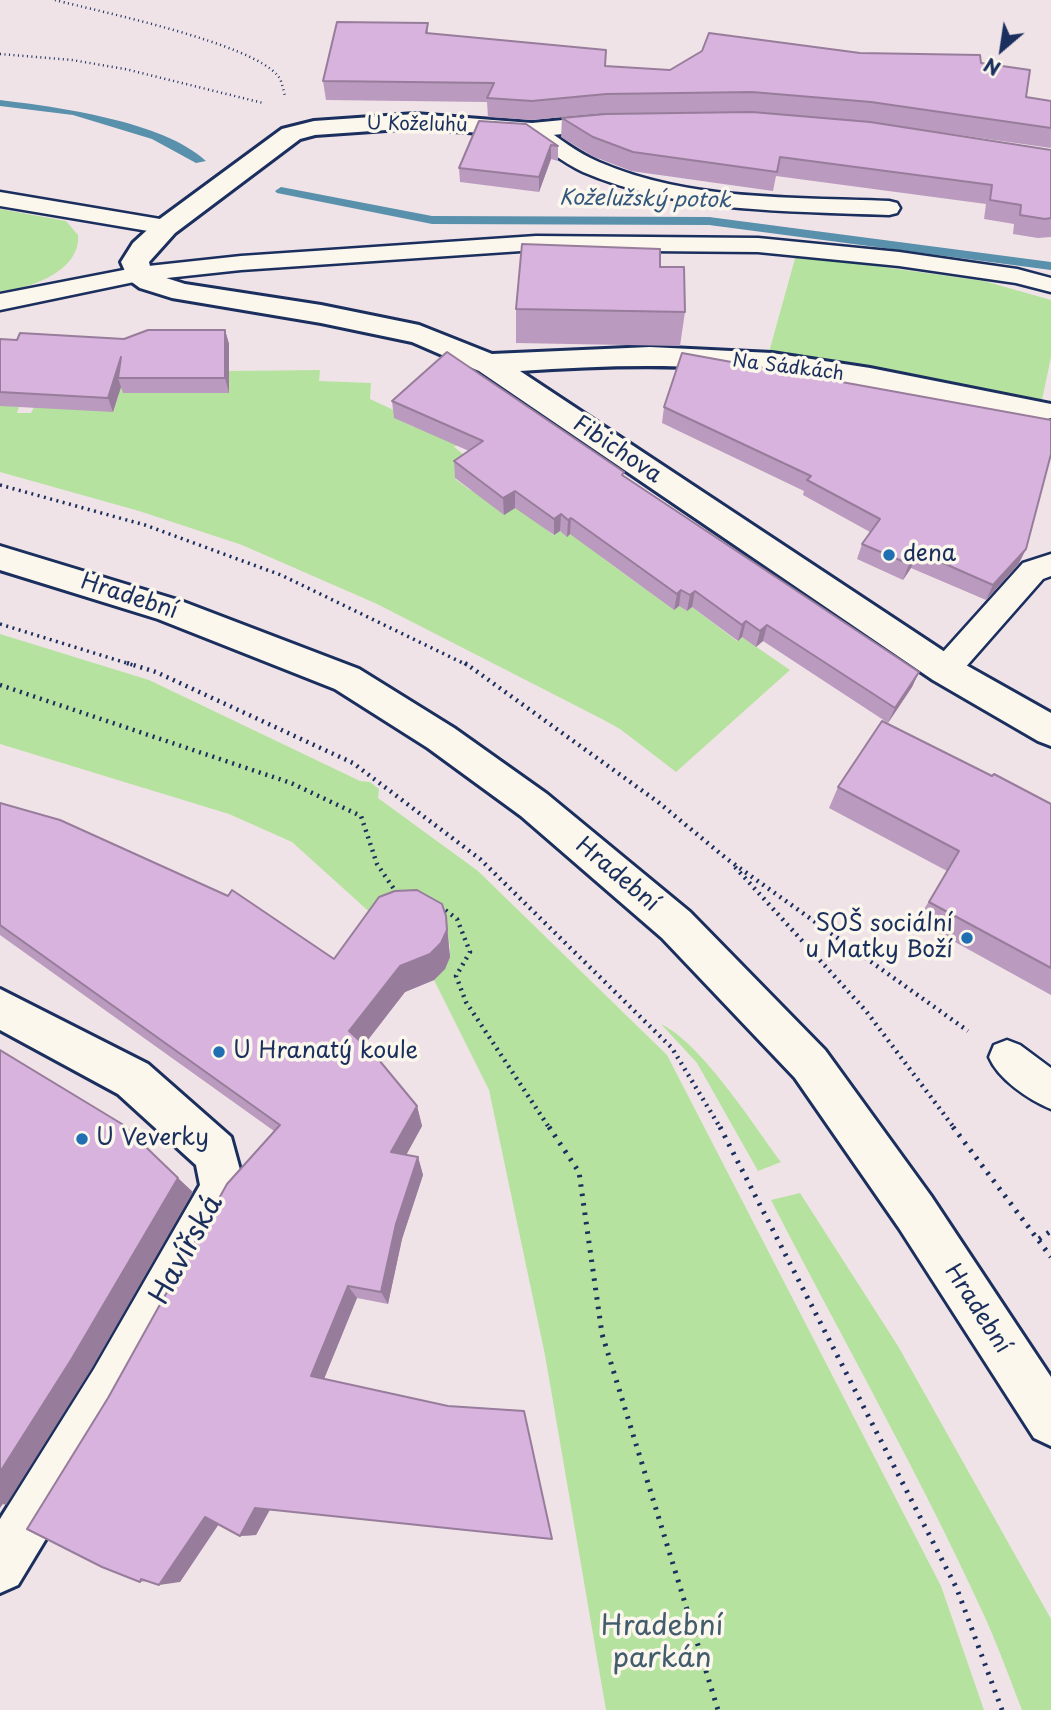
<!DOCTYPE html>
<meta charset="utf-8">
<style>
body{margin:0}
#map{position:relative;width:1051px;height:1710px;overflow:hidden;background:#f0e3e8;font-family:"Playpen Sans",sans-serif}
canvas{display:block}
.north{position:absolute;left:967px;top:14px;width:70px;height:70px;-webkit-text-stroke:5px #fbf7ec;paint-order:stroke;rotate:209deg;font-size:19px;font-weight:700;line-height:28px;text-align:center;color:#1b2f5e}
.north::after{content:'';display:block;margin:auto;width:24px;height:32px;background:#1b2f5e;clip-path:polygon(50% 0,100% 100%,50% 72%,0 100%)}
</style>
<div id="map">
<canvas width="1051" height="1710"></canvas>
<div class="north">N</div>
</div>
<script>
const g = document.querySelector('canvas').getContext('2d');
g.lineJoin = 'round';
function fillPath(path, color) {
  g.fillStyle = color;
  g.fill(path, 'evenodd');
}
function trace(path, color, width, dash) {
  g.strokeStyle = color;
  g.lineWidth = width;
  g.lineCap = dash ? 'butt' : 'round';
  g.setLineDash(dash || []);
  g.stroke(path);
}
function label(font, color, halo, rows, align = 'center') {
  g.font = font + ' "Playpen Sans",sans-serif';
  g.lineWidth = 7;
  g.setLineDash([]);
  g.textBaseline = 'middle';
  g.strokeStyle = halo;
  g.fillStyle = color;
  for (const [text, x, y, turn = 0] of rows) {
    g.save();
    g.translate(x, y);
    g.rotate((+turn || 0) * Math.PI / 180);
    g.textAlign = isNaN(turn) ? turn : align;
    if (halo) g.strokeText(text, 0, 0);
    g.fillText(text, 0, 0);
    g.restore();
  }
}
fillPath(new Path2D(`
 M0,209L66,221L78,235C81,271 30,289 0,291Z
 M796,255L984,281L1051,300V357L1042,400L769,352Z
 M320,370L319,381L371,383L370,399L400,413L395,418L414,427L420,422L473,435L454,447L476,464L455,479L470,490L521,503L542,526L553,535L560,531L567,536L574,531L604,559L674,610L679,606L687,611L692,607L737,641L742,637L790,670L676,772L620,729L600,718L377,604L242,545L139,511L0,472V405L19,407L17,413H31L44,386L113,412L119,395L115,388L120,371L168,393H229V371Z
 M0,634L149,680L360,781L370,782L379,789L378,798L478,871L667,1055L941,1586L984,1710H606L545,1355L489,1090L434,980C449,967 454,953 447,934L385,926L292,842L229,814L0,744Z
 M661,1024C702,1044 752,1123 781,1162L758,1171L697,1063Z
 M800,1193L898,1346L1051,1619V1710H1022C1009,1677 997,1643 982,1611C918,1471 841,1337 771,1200Z`), '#b6e29f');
fillPath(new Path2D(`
 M0,100C57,107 163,121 206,161L196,163L152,139L73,115L0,106Z
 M281,187L432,216L709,217L1051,262V270L709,225L432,224L277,193L275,191Z`), '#5990ab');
const lane = new Path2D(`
 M532,124L540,125C559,138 577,153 599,162C689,201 792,197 889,201L897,203L900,208L897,213L889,215C787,211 679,213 583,172C562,162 544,147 524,135L521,130L524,125Z
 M0,192L166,220L174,222L177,227L174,232L166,234L0,206Z
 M536,236L758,238L899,252L1017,269L1051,278V292L1016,283L899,266L758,252L536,250L241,270L139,281L0,310V294L139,267L241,256Z
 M1051,554V576L1043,579L956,678L945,682L934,678L930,670L934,662L1023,563Z
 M1007,1040L1020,1045L1051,1068V1109C1029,1100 998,1079 989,1057L994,1045Z`);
const street = new Path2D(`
 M415,114L532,123L614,115L623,117L626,122L623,127L614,129L532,137L415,128L315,135L300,139L175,233L149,262L151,270L160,276L185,284L321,305L419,325L492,354L650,347L772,353L870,368L1051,404V418L1041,421C952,404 864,383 775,373C691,363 604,365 520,371L957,660L1051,713V746L1038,741L933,680L479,371L412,342L321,323L172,298L140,288L129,280L121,262L133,243L157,221L282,129L314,121Z
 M0,989L148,1064L231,1137L245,1188L128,1403L18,1585L0,1593V1519L94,1369L200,1185L196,1165L118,1094L0,1030Z`);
const secondary = new Path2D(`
 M0,546L181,601L359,669L454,728L547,794L690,912L825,1050L931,1196L1051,1377V1446L1034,1438L899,1228L795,1078L662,938L521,816L428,748L335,689L158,619L0,570Z`);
trace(lane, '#1b2f5e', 5);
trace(street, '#1b2f5e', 6);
trace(secondary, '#1b2f5e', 6);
trace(new Path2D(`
 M55,0C101,12 252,43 278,76C282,80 283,90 285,96
 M0,54L72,60L125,69L263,103`), '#1b2f5e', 2.5, [1, 3.5]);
trace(new Path2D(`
 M0,485L145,525L281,575L467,665
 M0,624L133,665`), '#1b2f5e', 3.5, [2, 4.5]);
trace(new Path2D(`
 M127,663L156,672L353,763L480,859L672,1048L721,1129
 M465,663L658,802L727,859L968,1031
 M0,685L291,783L361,816L377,864L398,895
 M735,867L866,1011L955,1129
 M440,906L457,919L470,952L456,976L466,1002L550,1129`), '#1b2f5e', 4.5, [2, 5]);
trace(new Path2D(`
 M549,1127L579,1172L602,1334L718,1710
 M720,1127L957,1589L1002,1710
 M953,1127L1051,1257
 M1039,1239L1051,1231`), '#1b2f5e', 5, [2.5, 7]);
fillPath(lane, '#fbf7ec');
fillPath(street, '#fbf7ec');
fillPath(secondary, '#fbf7ec');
fillPath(new Path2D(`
 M428,23V33L605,66L670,70L860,53L981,63L1026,97L1051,101V148L910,128L1051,150V237L1038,238L1013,234L1014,224L984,219L986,204L776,176L773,191L631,171L592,156L561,137L562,118L605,113L532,120L488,117L487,102L326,100L323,81Z
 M479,121L558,146V161L551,159L539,192L460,182L459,168Z
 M660,267L685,312L680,346L516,343V309Z
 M225,330L229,344V393H123L121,387L113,412L0,406V339H124Z
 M392,401L623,476L919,672L912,687L888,723L763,641L756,647L742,637L738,641L692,607L687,611L679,606L674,610L570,534L567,537L560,531L554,535L515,508L504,515L455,478L454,461L469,451L394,418Z
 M664,407L1026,549L1018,565L986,600L911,568L903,580L857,559L862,544L870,532L803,495L804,491L662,423Z
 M992,776L1051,804V995L917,921L947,871L829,808L838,787Z
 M0,803L334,959L446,916L450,957L445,969L434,980L405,992L364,1045L417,1106L422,1126L406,1155L418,1157L423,1175L402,1239L388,1304L357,1298L270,1510L256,1535L240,1536L218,1524L180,1582L147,1581L140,1582L274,1131L0,935Z`), '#ba9abe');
fillPath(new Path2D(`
 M551,145V159L539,192V177Z
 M225,330L229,344V393L225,378Z
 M121,357L118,378L121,387L113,412L108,398Z
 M515,491V508L504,515L503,498Z
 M561,514L560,531L554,535V519Z
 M571,518L570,534L567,537L568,520Z
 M1026,549L1018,565L986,600L993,585Z
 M918,552L911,568L903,580L909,564Z
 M681,590L679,606L674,610L677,594Z
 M695,591L692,607L687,611L690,595Z
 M746,621L742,637L738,641L742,625Z
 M767,625L763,641L756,647L760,631Z
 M919,672L912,687L888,723L895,708Z
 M446,916L450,957L445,969L434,980L405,992L357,1054L349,1031L400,966Z
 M417,1106L422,1126L398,1170L391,1152Z
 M418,1157L423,1175L402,1239L388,1304L381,1292L396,1224Z
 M178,1178L193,1192L92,1368L6,1505L3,1504L0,1508V1472Z
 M348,1286L357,1298L322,1384L311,1376Z
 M255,1508L270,1509L256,1535L240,1536Z
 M205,1517L223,1518L180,1582L159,1585Z`), '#977d9b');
const building = new Path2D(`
 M337,22L428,23L426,33L606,50L605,66L670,70L702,51L709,33L860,53L980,55L981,63L1030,70L1026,97L1051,101V128L871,102L752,92L606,94L532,101L487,98L494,83L323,81Z
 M752,112L870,122L1051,150V218L1045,219L1020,215L1021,205L990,200L992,185L780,157L777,172L633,152L593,137L562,118L606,114Z
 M479,121L526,124L558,146L551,145L539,177L459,168Z
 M522,244L660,249V267H684L685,312L516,309Z
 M148,330H225V378H118L121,357L108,398L0,392V339L17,340L20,333L124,339Z
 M447,352L624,472L622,475L919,672L895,708L767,625L760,631L746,621L742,625L695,591L690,595L681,590L677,594L571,518L568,520L561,514L554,519L515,491L503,498L454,461L483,441L392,401Z
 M682,353L1051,420V454L1026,549L993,585L918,552L909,564L862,544L880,519L807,480L811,476L664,407Z
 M882,721L992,776L994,774L1051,804V968L929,902L959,851L838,787Z
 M0,803L60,820L228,896L232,890L334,959L379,897L395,891L417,890L442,904L446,916L447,930L441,943L430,954L400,966L349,1031L374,1054L417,1106L391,1152L418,1157L396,1224L381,1292L348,1286L311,1376L448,1406L524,1411L552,1539L255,1508L240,1536L205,1517L159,1585L141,1579L140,1582L102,1567L27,1529L108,1398L227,1184L280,1125L0,925Z
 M0,1050L122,1124L178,1178L71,1360L0,1472Z`);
fillPath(building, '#d8b3dd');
trace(building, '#977d9b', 2);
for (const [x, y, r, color] of [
 [889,555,7,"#1f6fb2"],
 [967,938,7,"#1f6fb2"],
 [219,1052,7,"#1f6fb2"],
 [82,1139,7,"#1f6fb2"]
]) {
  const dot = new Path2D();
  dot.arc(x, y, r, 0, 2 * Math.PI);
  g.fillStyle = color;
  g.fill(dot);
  trace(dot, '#fbf7ec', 2.5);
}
label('19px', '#1b2f5e', '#fbf7ec', [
 ["U Koželuhů",417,125,1],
 ["Na Sádkách",788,368,7]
]);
label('italic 21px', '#35577e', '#fbf7ec', [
 ["Koželužský potok",645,200,1]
]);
label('23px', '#1b2f5e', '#fbf7ec', [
 ["Fibichova",617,450,34],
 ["Hradební",129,597,18],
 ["Hradební",617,875,40],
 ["Hradební",977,1309,57]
]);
label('23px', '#1b2f5e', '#fbf7ec', [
 ["dena",903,555],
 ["SOŠ sociální",953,925,"right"],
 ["u Matky Boží",953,951,"right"],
 ["U Hranatý koule",233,1052],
 ["U Veverky",96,1139]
], 'left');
label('28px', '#1b2f5e', '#fbf7ec', [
 ["Havířská",187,1250,-61]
]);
label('28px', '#425c6e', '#fbf7ec', [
 ["Hradební",662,1627],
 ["parkán",662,1659]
]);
</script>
